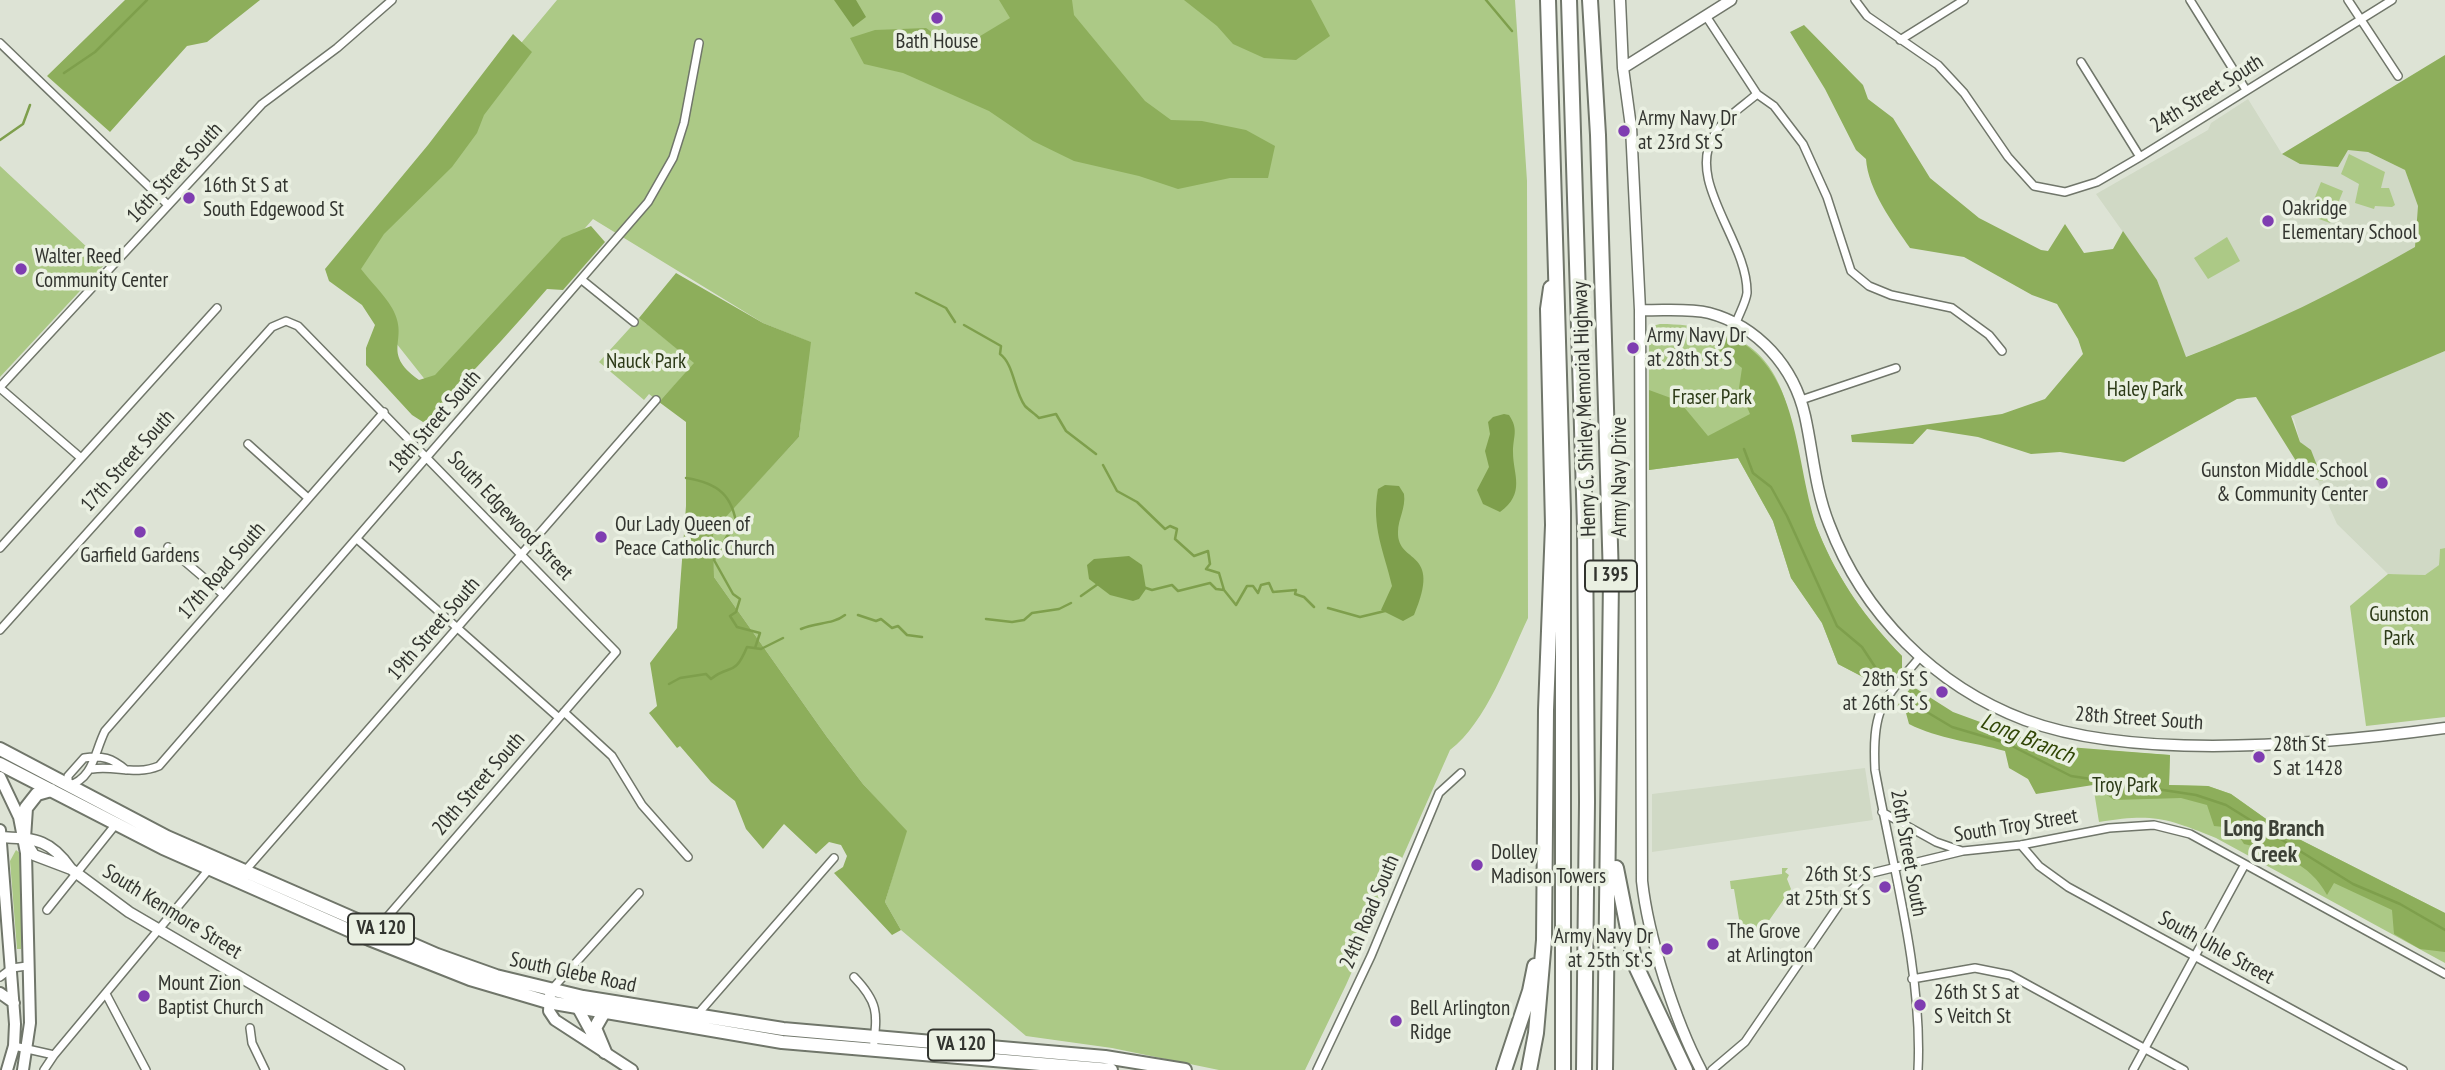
<!DOCTYPE html>
<style>
body{margin:0}
canvas{display:block;background:#dde3d5}
</style>
<canvas width="2445" height="1070"></canvas>
<script>
const g = document.querySelector('canvas').getContext('2d');
g.lineJoin = 'round';
function fillPath(path, color) {
  g.fillStyle = color;
  g.fill(path, 'evenodd');
}
function trace(path, color, width, dash) {
  g.strokeStyle = color;
  g.lineWidth = width;
  g.lineCap = dash ? 'butt' : 'round';
  g.setLineDash(dash || []);
  g.stroke(path);
}
function label(font, color, halo, rows, align = 'center') {
  g.font = font + ' "PT Sans Narrow",sans-serif';
  g.lineWidth = 7;
  g.setLineDash([]);
  g.textBaseline = 'middle';
  g.strokeStyle = halo;
  g.fillStyle = color;
  for (const [text, x, y, turn = 0] of rows) {
    g.save();
    g.translate(x, y);
    g.rotate((+turn || 0) * Math.PI / 180);
    g.textAlign = isNaN(turn) ? turn : align;
    if (halo) g.strokeText(text, 0, 0);
    g.fillText(text, 0, 0);
    g.restore();
  }
}
fillPath(new Path2D(`
 M2248,99L2282,154L2332,124L2368,152L2405,170L2420,210L2426,250L2345,296L2185,357L2157,280L2096,194L2208,130L2211,123Z
 M2445,351V548L2440,549L2439,565L2425,575L2388,574L2337,524L2300,442L2294,419L2290,416Z
 M1865,768L1873,820L1652,852V794Z`), '#d0d9c5');
fillPath(new Path2D(`
 M557,0H1515L1527,181L1528,618C1509,658 1486,723 1450,750L1346,985L1305,1070H1219L1112,1048L1026,1036L901,930L885,902L906,831L863,784L827,737L714,577L712,531L799,437L810,342L763,323L593,219L438,396L335,266Z
 M2349,154L2385,172L2381,188H2389L2395,205L2392,207L2375,206L2374,209L2355,203L2359,184L2341,174Z
 M0,166L105,264L0,377Z
 M2321,182L2343,191L2330,223L2308,215Z
 M2227,237L2240,261L2208,279L2194,258Z
 M639,318L695,363L659,402L649,394L644,400L599,362Z
 M1660,324C1813,325 1779,431 1819,533C1838,580 1867,620 1902,656V668L1884,688L1838,664L1822,623L1791,578L1773,521L1738,458L1649,470V333L1652,326Z
 M2445,548V717L2366,726L2350,606L2388,574L2425,575L2439,565L2440,549Z
 M2096,750L2170,755L2169,785L2208,786L2231,794L2283,831L2445,913V963L2216,838C2167,818 2153,813 2099,822L2093,785Z
 M16,850L21,854V949H17L10,861Z
 M1782,868H1788L1785,872L1789,875L1787,879L1791,889L1761,932L1750,931L1747,935L1741,931L1734,889H1731L1730,881L1782,874Z`), '#acc986');
fillPath(new Path2D(`
 M125,0H260L207,42L187,46L110,132L47,76Z
 M999,0H1072L1074,15L1145,101L1171,120L1202,121L1246,130L1275,146L1268,178H1230L1178,189L1139,176L1074,161L1033,141L989,111L903,73L864,64L850,38L875,30L926,28L957,50L1010,18Z
 M1184,0H1311L1330,36L1296,60L1264,58L1233,44L1217,26Z
 M1804,25L1863,85L1868,99L1893,118L1930,178L1979,218L2041,250L2048,251L2065,224L2084,253L2113,249L2123,231L2157,280L2186,357C2265,327 2341,290 2415,247L2418,206L2405,170L2368,152L2348,150L2338,167L2300,164L2282,154L2445,55V351L2291,416L2300,442L2311,450L2323,481L2306,477L2256,397L2237,399L2124,462L2060,452L2031,454L1978,437L1927,429L1913,444L1852,442L1851,435L2002,414L2045,399L2083,354L2078,339L2057,304L2032,295L1964,257L1910,248C1893,223 1868,190 1866,159L1856,150L1825,89L1790,32Z
 M513,34L532,52L484,115L477,133L452,167L384,234L361,269C370,281 384,294 392,308C411,341 379,351 419,380L435,375L562,238L591,226L605,242L563,290L547,289C517,324 486,358 454,391C442,403 439,415 423,422L412,415L366,365V348L375,325L362,305L329,281L325,269L428,145Z
 M676,273L763,323L811,342L799,437L713,531L714,577L827,737L863,784L907,831L885,902L901,930L892,935L834,873L843,867L847,856L841,845L829,842L816,854L784,824L763,849L746,829L735,801L711,782L680,746L677,748L649,713L657,706L650,663L677,628L686,506V422L659,402L694,363L639,318Z
 M1722,332C1805,366 1792,462 1819,533C1838,580 1867,620 1902,656V668L1884,688L1838,664L1822,623L1791,578L1773,521L1738,458L1649,470V390L1679,401L1708,436L1750,414L1739,388L1742,368L1713,345Z
 M1912,686L1953,712L2043,745L2170,755L2169,785L2208,786L2231,794L2283,831L2445,913V952L2420,949L2394,934L2392,910L2334,883L2327,895C2310,863 2278,852 2244,844L2234,828L2214,826L2207,805L2181,798L2114,800L2093,785L2036,794L2028,779L2009,768L2005,751C1973,742 1938,739 1909,724L1906,713L1897,706Z`), '#8dae5b');
fillPath(new Path2D(`
 M834,0H856L866,17L853,27Z
 M1504,414L1509,415C1519,430 1513,436 1513,452C1513,475 1526,493 1500,512L1483,504L1477,490L1489,467L1485,451L1490,434L1488,422L1493,417Z
 M1385,485L1399,486L1404,494C1406,508 1398,519 1398,532C1397,565 1443,548 1414,615L1403,621L1381,610L1392,586C1384,551 1371,527 1378,489Z
 M1129,556L1142,565L1146,589L1139,599L1133,601L1110,595L1089,579L1087,565L1094,559Z`), '#7e9f4c');
trace(new Path2D(`
 M1486,0L1512,31
 M64,73L95,52L147,0
 M0,140L23,124L30,105
 M916,293L946,308L955,322
 M964,325L1001,346L1000,354C1014,364 1014,391 1025,406C1029,410 1035,414 1039,418L1056,414L1066,431L1096,454
 M1744,449L1753,473L1771,487L1787,516L1837,626L1862,647L1885,682
 M1103,465L1117,491L1137,502L1165,529L1170,526L1177,529L1175,539L1194,556L1208,551L1210,564L1206,569L1219,573L1224,590
 M686,478C719,483 733,496 737,528L727,536L714,560L733,594L740,599L736,612L730,616L737,627L760,633L755,648
 M1143,587L1152,590L1172,585L1178,591L1210,583L1216,589L1224,590L1236,605L1247,586H1253L1258,593L1261,585L1269,583L1273,592L1296,590L1295,594L1304,597L1314,607
 M1081,596L1098,584
 M1328,608L1360,617L1385,611
 M858,615L876,621L881,619L892,628L898,626L907,635L922,637
 M986,619L1012,622L1024,620L1032,613L1059,609L1071,603
 M801,629C816,622 832,625 845,615
 M669,684L680,678L706,674L711,679C731,663 734,678 747,647L761,649L783,638
 M1905,699L1952,727L2006,743L2071,776L2196,795L2226,805L2353,884L2400,904L2445,930`), '#7e9f4c', 2.5);
const minor = new Path2D(`
 M1855,0L1867,16L1938,65L1964,93L2008,157L2034,186L2065,192L2097,182L2140,157L2392,0
 M2190,0L2246,90
 M2348,0L2398,76
 M1706,16L1757,94L1774,106L1803,144L1827,197L1851,271L1869,286L1891,295L1952,308L1989,335L2002,351
 M1900,40L1964,0
 M0,43L168,205
 M2081,62L2140,157
 M582,280L634,322
 M1736,323C1739,314 1746,302 1747,293C1748,241 1685,182 1714,135C1724,118 1742,107 1757,94
 M0,387L262,104L337,48L392,0
 M0,388L81,458
 M1801,400L1896,368
 M248,444L308,498
 M357,539L559,718
 M168,547L224,595
 M0,548L217,308
 M0,630L272,327L286,321L298,326L616,652L376,930
 M564,712L612,756L642,805L688,857
 M92,769C115,765 135,776 159,766L648,202L673,158L684,123L699,43
 M126,770C112,758 102,755 84,758L68,776V786C94,778 94,753 105,731L384,412
 M1882,812L1936,842L1962,851
 M2021,845L2039,866L2068,887L2403,1070
 M244,872L656,400
 M47,910L116,824
 M0,977L12,968L27,966
 M854,977C880,1004 877,1014 873,1051
 M1912,979L1975,968L2010,975L2184,1070
 M552,989L639,893
 M106,994L146,1070
 M697,1015L834,858
 M250,1028L252,1043L265,1070
 M14,1046L54,1055L210,868
 M44,1070L54,1055
 M1317,1070L1371,956L1439,793L1461,773
 M1712,1070L1745,1042L1845,896L1868,874L1963,851L2021,845L2109,828L2154,825L2190,834L2445,974
 M1918,1070C1923,975 1892,864 1875,770C1872,708 1882,702 1920,657
 M2133,1070L2244,866`);
const tertiary = new Path2D(`
 M1620,0L1623,68L1631,127L1640,310L1642,881C1648,936 1675,1021 1701,1070
 M1623,68L1731,0
 M1640,310C1662,311 1688,308 1709,313C1758,326 1794,367 1805,416C1813,452 1815,489 1829,524C1863,614 1935,686 2025,720C2137,762 2326,744 2445,728
 M2,837C36,839 50,839 71,869
 M24,839L34,855L71,869L129,912L399,1070`);
const secondary = new Path2D(`
 M0,777L19,817L26,853L30,1023L23,1070
 M0,830L15,1024L14,1046L7,1070
 M0,993L14,1003
 M550,995L549,1011L555,1020L632,1070
 M574,1001L598,1045`);
const primary = new Path2D(`
 M0,749L167,837L437,955L496,976L583,997L783,1029L1105,1057L1185,1070
 M0,764L163,848L369,939L470,979L548,1002L782,1042L1111,1070
 M24,838L26,808L37,794L51,790
 M603,1014L595,1028L605,1052`);
const motorway = new Path2D(`
 M1548,0L1563,511V1070
 M1569,0L1585,527L1587,802L1584,1070
 M1590,0L1598,135L1611,579L1605,1070
 M1616,868L1635,964L1685,1070
 M1504,1070L1530,991L1535,966
 M1529,1070L1536,1033L1544,940L1546,710L1553,525L1548,309L1551,288`);
trace(minor, '#70766a', 10);
trace(tertiary, '#70766a', 13);
trace(secondary, '#70766a', 14);
trace(primary, '#70766a', 16);
trace(motorway, '#70766a', 18);
trace(minor, '#fff', 7);
trace(tertiary, '#fff', 10);
trace(secondary, '#fff', 10);
trace(primary, '#fff', 12);
trace(motorway, '#fff', 14);
for (const [x, y, r, color] of [
 [937,18,7,"#7f3db1"],
 [1624,131,7,"#7f3db1"],
 [189,198,7,"#7f3db1"],
 [2268,221,7,"#7f3db1"],
 [21,269,7,"#7f3db1"],
 [1633,348,7,"#7f3db1"],
 [2382,483,7,"#7f3db1"],
 [140,532,7,"#7f3db1"],
 [601,537,7,"#7f3db1"],
 [1942,692,7,"#7f3db1"],
 [2259,757,7,"#7f3db1"],
 [1477,865,7,"#7f3db1"],
 [1885,887,7,"#7f3db1"],
 [1713,944,7,"#7f3db1"],
 [1667,949,7,"#7f3db1"],
 [144,996,7,"#7f3db1"],
 [1920,1005,7,"#7f3db1"],
 [1396,1021,7,"#7f3db1"]
]) {
  const dot = new Path2D();
  dot.arc(x, y, r, 0, 2 * Math.PI);
  g.fillStyle = color;
  g.fill(dot);
  trace(dot, '#eaf0e2', 2.5);
}
for (const [x, y, w] of [
 [1611,576,52],
 [381,929,66],
 [961,1045,66]
]) {
  const box = new Path2D();
  box.roundRect(x - w / 2, y - 15.5, w, 31, 5);
  g.fillStyle = '#eaf0e2';
  g.fill(box);
  trace(box, '#32342f', 2);
}
label('bold 19px', '#32342f', null, [
 ["I 395",1611,576],
 ["VA 120",381,929],
 ["VA 120",961,1045]
]);
label('21px', '#32342f', '#eaf0e2', [
 ["Bath House",937,42,"center"],
 ["Army Navy Dr",1638,119],
 ["at 23rd St S",1638,143],
 ["16th St S at",203,186],
 ["South Edgewood St",203,210],
 ["Oakridge",2282,209],
 ["Elementary School",2282,233],
 ["Walter Reed",35,257],
 ["Community Center",35,281],
 ["Army Navy Dr",1647,336],
 ["at 28th St S",1647,360],
 ["Gunston Middle School",2368,471,"right"],
 ["& Community Center",2368,495,"right"],
 ["Our Lady Queen of",615,525],
 ["Peace Catholic Church",615,549],
 ["Garfield Gardens",140,556,"center"],
 ["28th St S",1928,680,"right"],
 ["at 26th St S",1928,704,"right"],
 ["28th St",2273,745],
 ["S at 1428",2273,769],
 ["Dolley",1491,853],
 ["Madison Towers",1491,877],
 ["26th St S",1871,875,"right"],
 ["at 25th St S",1871,899,"right"],
 ["The Grove",1727,932],
 ["at Arlington",1727,956],
 ["Army Navy Dr",1653,937,"right"],
 ["at 25th St S",1653,961,"right"],
 ["Mount Zion",158,984],
 ["Baptist Church",158,1008],
 ["26th St S at",1934,993],
 ["S Veitch St",1934,1017],
 ["Bell Arlington",1410,1009],
 ["Ridge",1410,1033]
], 'left');
label('21px', '#32342f', '#eaf0e2', [
 ["24th Street South",2207,94,-32],
 ["16th Street South",175,173,-47],
 ["Henry G. Shirley Memorial Highway",1585,409,-92],
 ["18th Street South",435,422,-49],
 ["17th Street South",128,461,-48],
 ["Army Navy Drive",1620,477,-90],
 ["South Edgewood Street",510,516,46],
 ["17th Road South",222,571,-49],
 ["19th Street South",434,629,-49],
 ["28th Street South",2139,719,4],
 ["20th Street South",479,784,-49],
 ["South Troy Street",2016,826,-9],
 ["26th Street South",1908,853,80],
 ["South Kenmore Street",172,912,32],
 ["24th Road South",1370,912,-67],
 ["South Uhle Street",2216,948,29],
 ["South Glebe Road",573,973,12]
]);
label('21px', '#2c3a17', '#eaf0e2', [
 ["Nauck Park",646,362],
 ["Haley Park",2145,390],
 ["Fraser Park",1712,398],
 ["Gunston",2399,615],
 ["Park",2399,639],
 ["Troy Park",2125,786]
]);
label('italic 23px', '#314606', '#eaf0e2', [
 ["Long Branch",2027,739,22]
]);
label('bold 23px', '#3d4137', '#eaf0e2', [
 ["Long Branch",2274,829],
 ["Creek",2274,855]
]);
</script>
